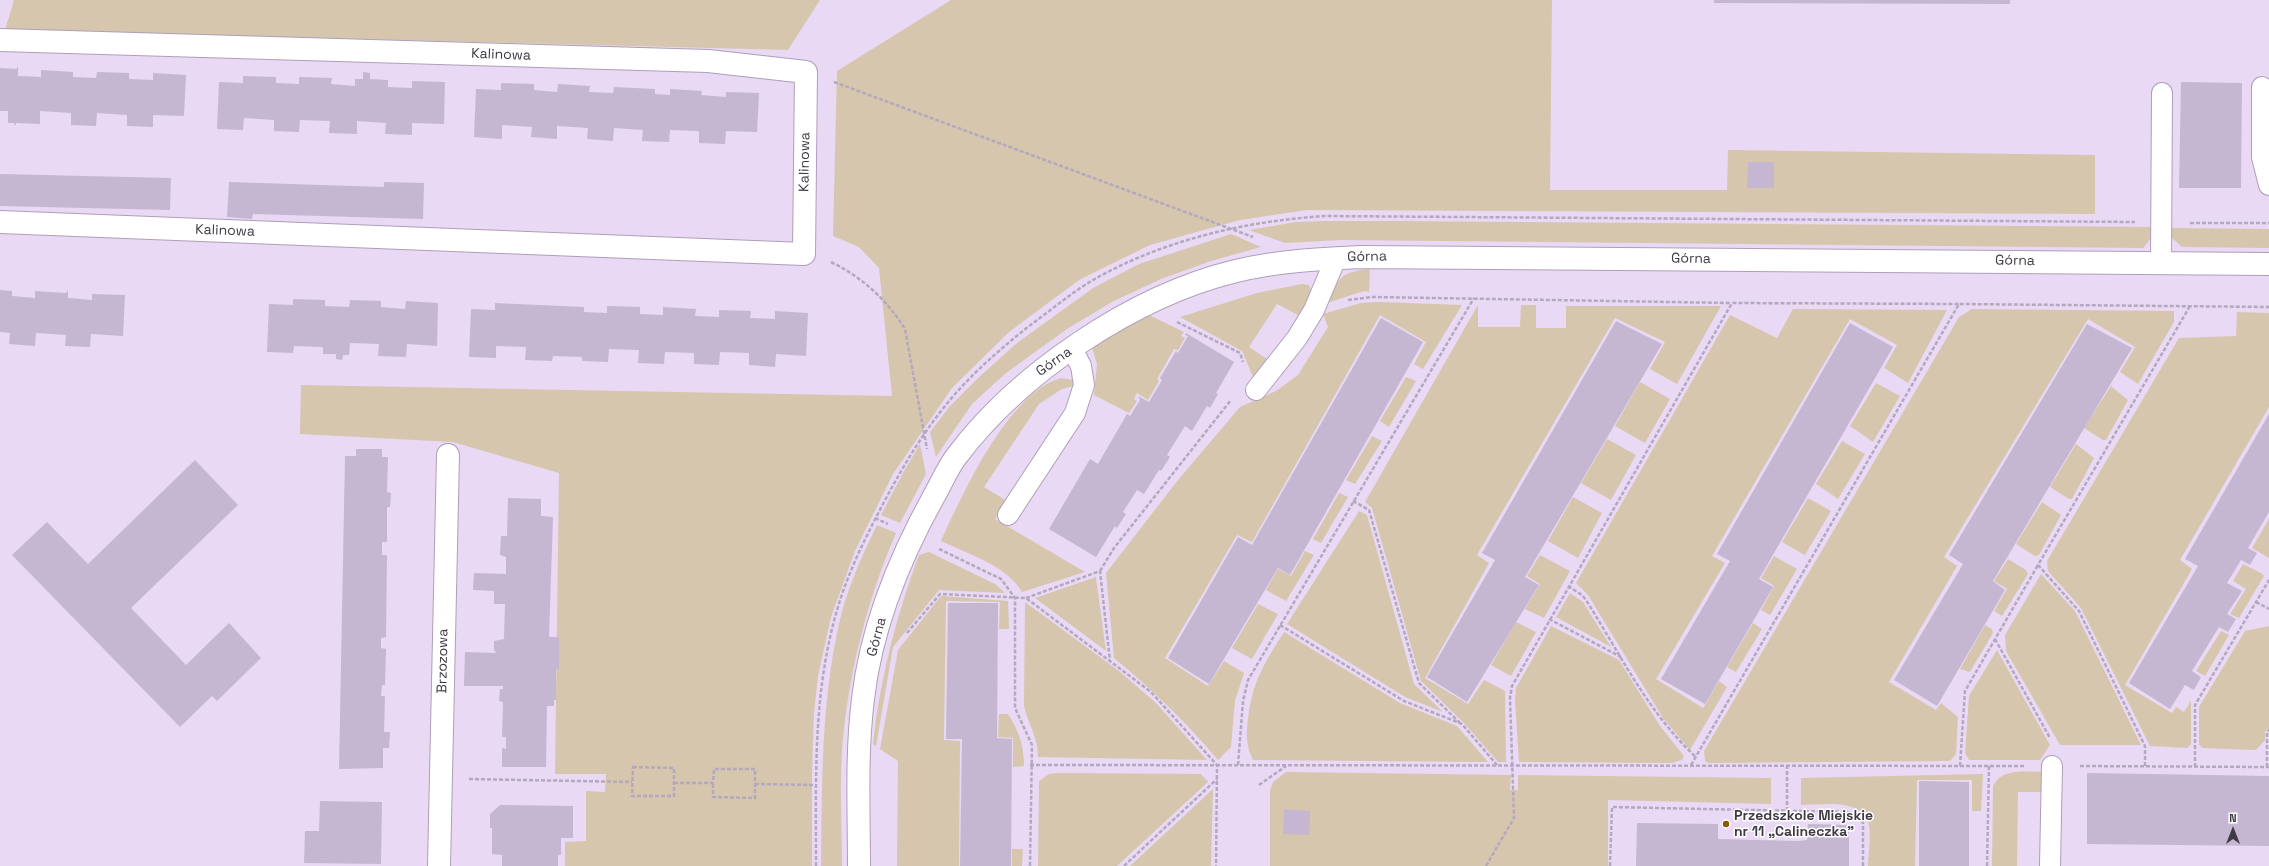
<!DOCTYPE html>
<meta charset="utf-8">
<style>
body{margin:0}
#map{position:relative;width:2269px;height:866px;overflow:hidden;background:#e9d9f5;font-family:"Space Grotesk",sans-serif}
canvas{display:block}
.north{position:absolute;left:2213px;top:810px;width:40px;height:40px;-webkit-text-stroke:3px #fff;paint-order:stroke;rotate:0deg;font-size:11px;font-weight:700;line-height:16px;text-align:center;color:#403a45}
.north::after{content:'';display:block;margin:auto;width:14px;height:18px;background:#403a45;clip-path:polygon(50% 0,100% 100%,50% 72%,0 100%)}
</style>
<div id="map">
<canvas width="2269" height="866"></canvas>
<div class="north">N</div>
</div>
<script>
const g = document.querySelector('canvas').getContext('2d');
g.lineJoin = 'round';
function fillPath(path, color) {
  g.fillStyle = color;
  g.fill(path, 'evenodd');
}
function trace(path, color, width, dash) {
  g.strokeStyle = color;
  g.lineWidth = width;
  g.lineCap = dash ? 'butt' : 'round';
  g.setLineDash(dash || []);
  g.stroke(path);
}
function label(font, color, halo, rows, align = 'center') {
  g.font = font + ' "Space Grotesk",sans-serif';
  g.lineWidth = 3;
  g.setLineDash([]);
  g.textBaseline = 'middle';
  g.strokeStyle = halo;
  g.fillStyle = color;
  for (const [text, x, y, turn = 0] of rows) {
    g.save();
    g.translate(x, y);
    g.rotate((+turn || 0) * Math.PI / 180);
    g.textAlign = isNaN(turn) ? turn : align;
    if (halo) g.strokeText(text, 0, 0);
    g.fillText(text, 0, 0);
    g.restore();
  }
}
fillPath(new Path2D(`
 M14,0H820L788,50L5,30Z
 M951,0H1552L1550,190H1727L1728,150L2095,155V214L1307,210L1240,220L1150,245L1079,280L1009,332L952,388L893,474L855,551L831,617L818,676L814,713L812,774V866H565V842L586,841V791L605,792L606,774H555L559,473L453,442L300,434L301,385L892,396L879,268L859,247L833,236L837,71Z
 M1325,221H1397L2153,227L2151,238L2143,248L1341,240L1285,243L1249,230L1296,222Z
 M2172,228L2269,229V248L2182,247L2172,238Z
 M1231,234L1261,247L1211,261L1161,279L1112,302L1067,329L1006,373L972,404L936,457L930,432L950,406L977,379L1017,343L1093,288L1139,264Z
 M1370,269L1369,292L1364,291L1327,303C1337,278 1343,271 1370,269Z
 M1302,284L1309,285L1312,293L1309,301L1298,315L1277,304L1249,347L1267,359L1253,377L1242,351L1180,317L1257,293Z
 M1378,302L1462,305L1423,369L1414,364L1426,342L1380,315L1252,542L1237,535L1165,658L1208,686L1224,661L1244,673L1235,701L1231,747L1218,760C1186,722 1152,689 1114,658L1106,573L1178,480L1240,407L1276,391L1298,375L1328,327L1323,314L1361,303Z
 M1478,305V327H1520L1521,305H1536V328H1566V306H1721L1677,384L1650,369L1665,342L1615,318L1477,555L1489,563L1425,678L1468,704L1484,680L1505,691L1506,762H1498L1464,723L1421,681L1372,508L1365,502Z
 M1793,309L1947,310L1908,383L1884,368L1897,345L1850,319L1712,556L1725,563L1656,679L1703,708L1719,681L1727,687L1690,750L1663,718L1588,595L1576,583L1730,315L1777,338Z
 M1972,309L2174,311V322L2138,384L2120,372L2135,347L2088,319L1944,557L1957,566L1889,682L1936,710L1941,703L1958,717L1956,754L1950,761L1708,763L1705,761L1704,751L1959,317Z
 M2237,312L2269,313V407L2180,560L2192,569L2125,685L2172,713L2176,707L2184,712L2191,701V744L2187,748L2150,746L2081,608L2048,571L2047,561L2179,338L2236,336Z
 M1149,315L1184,332L1181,336L1185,338L1178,350L1174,349L1157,379L1159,381L1148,400L1137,393L1134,399L1137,401L1129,413L1094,395L1097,364L1092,347L1122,327Z
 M1406,377L1416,381L1389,427L1380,421Z
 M1061,378L1073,380L1074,386L1062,389L1039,404L984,487L1007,501L995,519L1085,572L1022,592C1006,565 968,554 941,541C963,493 1008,393 1061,378Z
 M1640,382L1670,399L1645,443L1615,426Z
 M1876,383L1900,396L1873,442L1850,426Z
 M2111,386L2128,400L2106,440H2103L2084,428Z
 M1372,436L1382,441L1355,484L1346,480Z
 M1607,439L1636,455L1611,500L1581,483Z
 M1842,441L1865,454L1838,499L1816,484Z
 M920,444L926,474L900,523L881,515L903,473Z
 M2076,444L2094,458L2072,499H2069L2050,487Z
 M1339,493L1348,497L1321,543L1313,539Z
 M1573,497L1602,513L1578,558L1548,541Z
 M1808,498L1831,511L1805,555L1782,542Z
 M2042,502L2061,515L2039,555L2035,556L2016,544Z
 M1359,511L1367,515L1414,684L1443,712L1405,697L1287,624Z
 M2269,519V558L2252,548Z
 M877,525L896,533C868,598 850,668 843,738C839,780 842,824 842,866H821C822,788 821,710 837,633C844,596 860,559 877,525Z
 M1305,551L1314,555L1286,601L1266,590L1278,569L1291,576Z
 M929,552L995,584L1005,593L939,590L893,647L876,746L873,744C880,679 896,616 919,555Z
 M1540,555L1570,571L1544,618L1525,609L1540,584L1527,576Z
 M1774,556L1797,569L1770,615L1761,610L1774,586L1761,578Z
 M2008,559L2026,570L2028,574L2002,616L1994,611L2007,589L1994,581Z
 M2243,564L2261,573L2264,576L2239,618L2230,614L2246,589L2233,581Z
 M2041,574L2075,611L2141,745H2060L2006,651L2005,635Z
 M1096,577V578L1106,651L1035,598Z
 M1570,593L1583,602L1611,647L1556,617Z
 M941,596L1008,601L1009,629H999L1000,602L946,601L944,740L960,741L959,866H897L898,761L880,749L898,650Z
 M1025,602L1119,671L1156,703L1207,760L1038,757C1038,737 1028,724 1024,706Z
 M1258,604L1278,614L1252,659L1232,648Z
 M1516,622L1536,632L1511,676L1491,665Z
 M1753,623L1762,629L1736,672L1727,667Z
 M1985,625L1992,629L1993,633L1970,672L1960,669Z
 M1551,626L1619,660L1660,726L1684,756L1682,760L1672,763L1519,762L1515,701L1516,688Z
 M2269,626V728L2265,732V740L2256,750L2203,748L2199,745V707L2245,631Z
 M2221,631L2229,635L2205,676L2196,671Z
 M1284,632L1400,703L1457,726L1488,762L1253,760C1246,746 1246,734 1248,719C1252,682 1265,662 1284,632Z
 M1997,650L2050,745L2040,760H1969L1965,753L1969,696Z
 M999,714H1008C1019,731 1024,746 1024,766L1013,767V738L998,737Z
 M1286,772L1511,775L1510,790H1518V775L1771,778V804L1608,800V866H1270V790L1273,782Z
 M2043,772V792H2018L2017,866H1992L1993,786C2002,768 2025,772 2043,772Z
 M1059,773L1201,774L1208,782L1117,866H1038L1039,781L1049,774Z
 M1983,774L1981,811H1972V780H1917L1915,866H1868C1868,856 1872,831 1868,822C1859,798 1822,805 1801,805V778Z
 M1213,789L1211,866H1130Z
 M1012,849H1023L1022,866H1012Z`), '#d6c6ad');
fillPath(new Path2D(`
 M1714,0H2010V4L1714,3Z
 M17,67H18V76L41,77V70L73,72V77L96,78L97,72L129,73V79L153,80V73L186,75L184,116L153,115V127L127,126V115L97,113L96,126L71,125V113L40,111V124L16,123V126L14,123H8V111H0V68L17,69Z
 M363,72L370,73V79L388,80V87L412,88V81L445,82L444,124L412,123V135L385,134L386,123L357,121V134L329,133L330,121L300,120L299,132L274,131V120L244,118L243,130L217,129L219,82L243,83V76L276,77V83L299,84V77L332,78L331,84L355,86V79H363Z
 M2181,82L2242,83L2241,188H2179Z
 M501,83L534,84V90L557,92L558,84L590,86L589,92L613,93L614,87L655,89V94L670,95V89L702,91L701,95L726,97V92L759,93L757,132L726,131L725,144L699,143V131L670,130L669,142L642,141L643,130L614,128L613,141L587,139L588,128L557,126V139L531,137L532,127L502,125V139L474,137L476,89L501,90Z
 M1748,162H1774V188H1747Z
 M0,174L171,178L170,210L0,206Z
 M229,182L384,187V182L424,183L423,219L253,214L252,219L227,217Z
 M0,290L12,291V296L35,298V291L66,293L68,290V298L92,300V294L125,295L123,336L91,334L90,347L65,346L66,335L36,333L35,346L9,344L10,333L0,332Z
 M293,299L325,300V306L349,307L350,300L381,301V307L405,309L406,301L438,303L437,346L407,344L406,357L378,356L379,344L350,343L349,355H343L342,360L336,359V354H323V347L294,346L293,353L267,352L269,304L293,305Z
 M495,303L584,307V312L607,313V306L640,307V314L663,315V307L696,309L695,316L719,317V310L751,311L750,318L775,319V311L808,313L806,356L776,354L775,367L749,365V353L720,352L719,365L694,364V353L665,352L664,364L638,363L639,350L609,349L608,362L582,361V357L553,356L552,361L525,360L526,347L496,346V358L469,357L471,309L495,310Z
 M1381,318L1423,342L1290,575L1278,568L1209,684L1168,658L1238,537L1252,545Z
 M1616,321L1662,344L1525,577L1539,585L1467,702L1427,677L1495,560L1482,553Z
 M1850,323L1893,347L1759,579L1773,587L1705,704L1661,679L1730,561L1717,554Z
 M2087,324L2132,348L1993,581L2005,590L1937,706L1894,680L1963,564L1949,555Z
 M1186,333L1234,362L1216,393L1218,394L1210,408L1207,406L1192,431L1185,426L1167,455L1170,457L1161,471L1159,470L1144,494L1137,490L1123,512L1126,514L1117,528L1115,526L1096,557L1049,529L1090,459L1098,464L1127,414L1130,416L1140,400L1138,396L1149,402L1162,380L1160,378L1176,351L1178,353L1188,336L1185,335Z
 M2269,414V512L2248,548L2257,553L2250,565L2241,560L2227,583L2242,591L2227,614L2236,619L2228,632L2219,627L2192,671L2201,677L2194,690L2185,685L2170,709L2129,683L2198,566L2185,559Z
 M356,449H382V457H388L387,492L391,493L390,507H387V542H382V555H387L386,637L381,638V648L386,649L385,685H382L381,696H385L384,732H390L389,748H383V768L339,769L345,456H356Z
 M195,460L238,505L131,608L186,665L229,623L261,658L217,701L212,696L180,727L12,555L47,522L88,564Z
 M508,498L541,499V516L553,517L549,637H559V669H556V700H554V706H547L546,767H502V748L506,749V737H502L503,702L499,701L500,689H503V686H464L465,652L496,653L494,650V641L504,639L505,604H494V591L473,590L474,573L506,574V557L500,555L501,536H507Z
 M948,603H998L997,738L1012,739L1011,866H960L962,739H946Z
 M2087,773L2269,776V846L2087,844Z
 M1919,781L1969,782V866H1919Z
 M320,801L382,802L381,864L304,863L305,831H319Z
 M500,805L573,806V838H561V855H558V866H502V855L492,854V828H490V814Z
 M1284,809L1310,811L1309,835L1283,834Z
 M1637,823L1718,824V839L1798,841L1807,840L1808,824L1849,825V866H1636Z`), '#c5b6d1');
const lane = new Path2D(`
 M2262,87V157L2269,185
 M2161,263L2162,93
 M1256,390L1297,338L1314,310L1336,258
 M1008,515L1075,413L1084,385L1081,366L1072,349
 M2050,866L2052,766`);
const street = new Path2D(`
 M0,40L708,61L806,72L804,254L0,222
 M439,866L448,455
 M859,866C859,811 856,754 863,699C871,628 899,559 934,496C941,484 947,469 956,457C1019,373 1133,296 1236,271C1277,261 1319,259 1361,257L2269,264`);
trace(lane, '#ae9fb9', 22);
trace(street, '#ae9fb9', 24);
trace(new Path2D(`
 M834,82L1253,237
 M2190,223H2269
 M831,262C862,277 887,300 905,329L927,449
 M1348,300L1372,297L1731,303
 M1177,322L1240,353L1243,362
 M1353,501L1369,510L1419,683L1460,723
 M875,518L888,524
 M939,549L1001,579L1015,598V708L1032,745L1030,866
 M1100,571L1114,548L1231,400
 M1568,586L1582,595L1586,600C1620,654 1649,714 1696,757
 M1026,598L1100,571L1110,661
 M2256,602L2269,609
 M1549,619L1621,657
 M1280,625L1404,701L1462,724L1497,765
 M907,633L940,594L1026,598L1151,692L1217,765L1216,866
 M1995,639L2050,738
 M1030,765L2025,766
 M1238,765L1243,701L1248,680L1474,298
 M1691,765L1959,304L2269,307
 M1960,766L1965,691L2038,565
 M2080,766L2269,767
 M2145,766V746L2079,611L2038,565L2190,306
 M633,767L674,768V796H632Z
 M2195,767V705L2269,580
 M2267,767V732L2269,730
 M469,779L632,782
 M674,783H713L714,769H755V798L713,797V783
 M755,784L816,785
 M1259,785L1286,766
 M1787,811V766
 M816,866C816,786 813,703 833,625C843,583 863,542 883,504C901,470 920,437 945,406C969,376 999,350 1029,326C1050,311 1071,293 1093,280C1163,240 1246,221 1325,216L2135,222
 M1124,866L1217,779
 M1486,866L1514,818L1510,698L1512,686L1732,303L1959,304
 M1610,866L1612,807L1847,812L1857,814L1863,823V866
 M1987,866L1989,766`), '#b4a8be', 2.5, [4, 2]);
trace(lane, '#fff', 20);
trace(street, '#fff', 22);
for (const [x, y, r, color] of [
 [1726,824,4,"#895e00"]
]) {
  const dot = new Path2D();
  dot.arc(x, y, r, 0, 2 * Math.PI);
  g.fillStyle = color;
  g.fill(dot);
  trace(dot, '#fff', 1.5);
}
label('14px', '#403a45', '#fff', [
 ["Kalinowa",501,55,2],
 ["Kalinowa",805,162,-89],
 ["Kalinowa",225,231,2],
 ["Górna",1367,257,-1],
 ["Górna",1691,259,1],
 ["Górna",2015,261,1],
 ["Górna",1054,362,-35],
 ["Górna",877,637,-75],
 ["Brzozowa",443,661,-89]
]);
label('bold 14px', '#403a45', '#fff', [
 ["Przedszkole Miejskie",1734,816],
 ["nr 11 „Calineczka”",1734,832]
], 'left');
</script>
